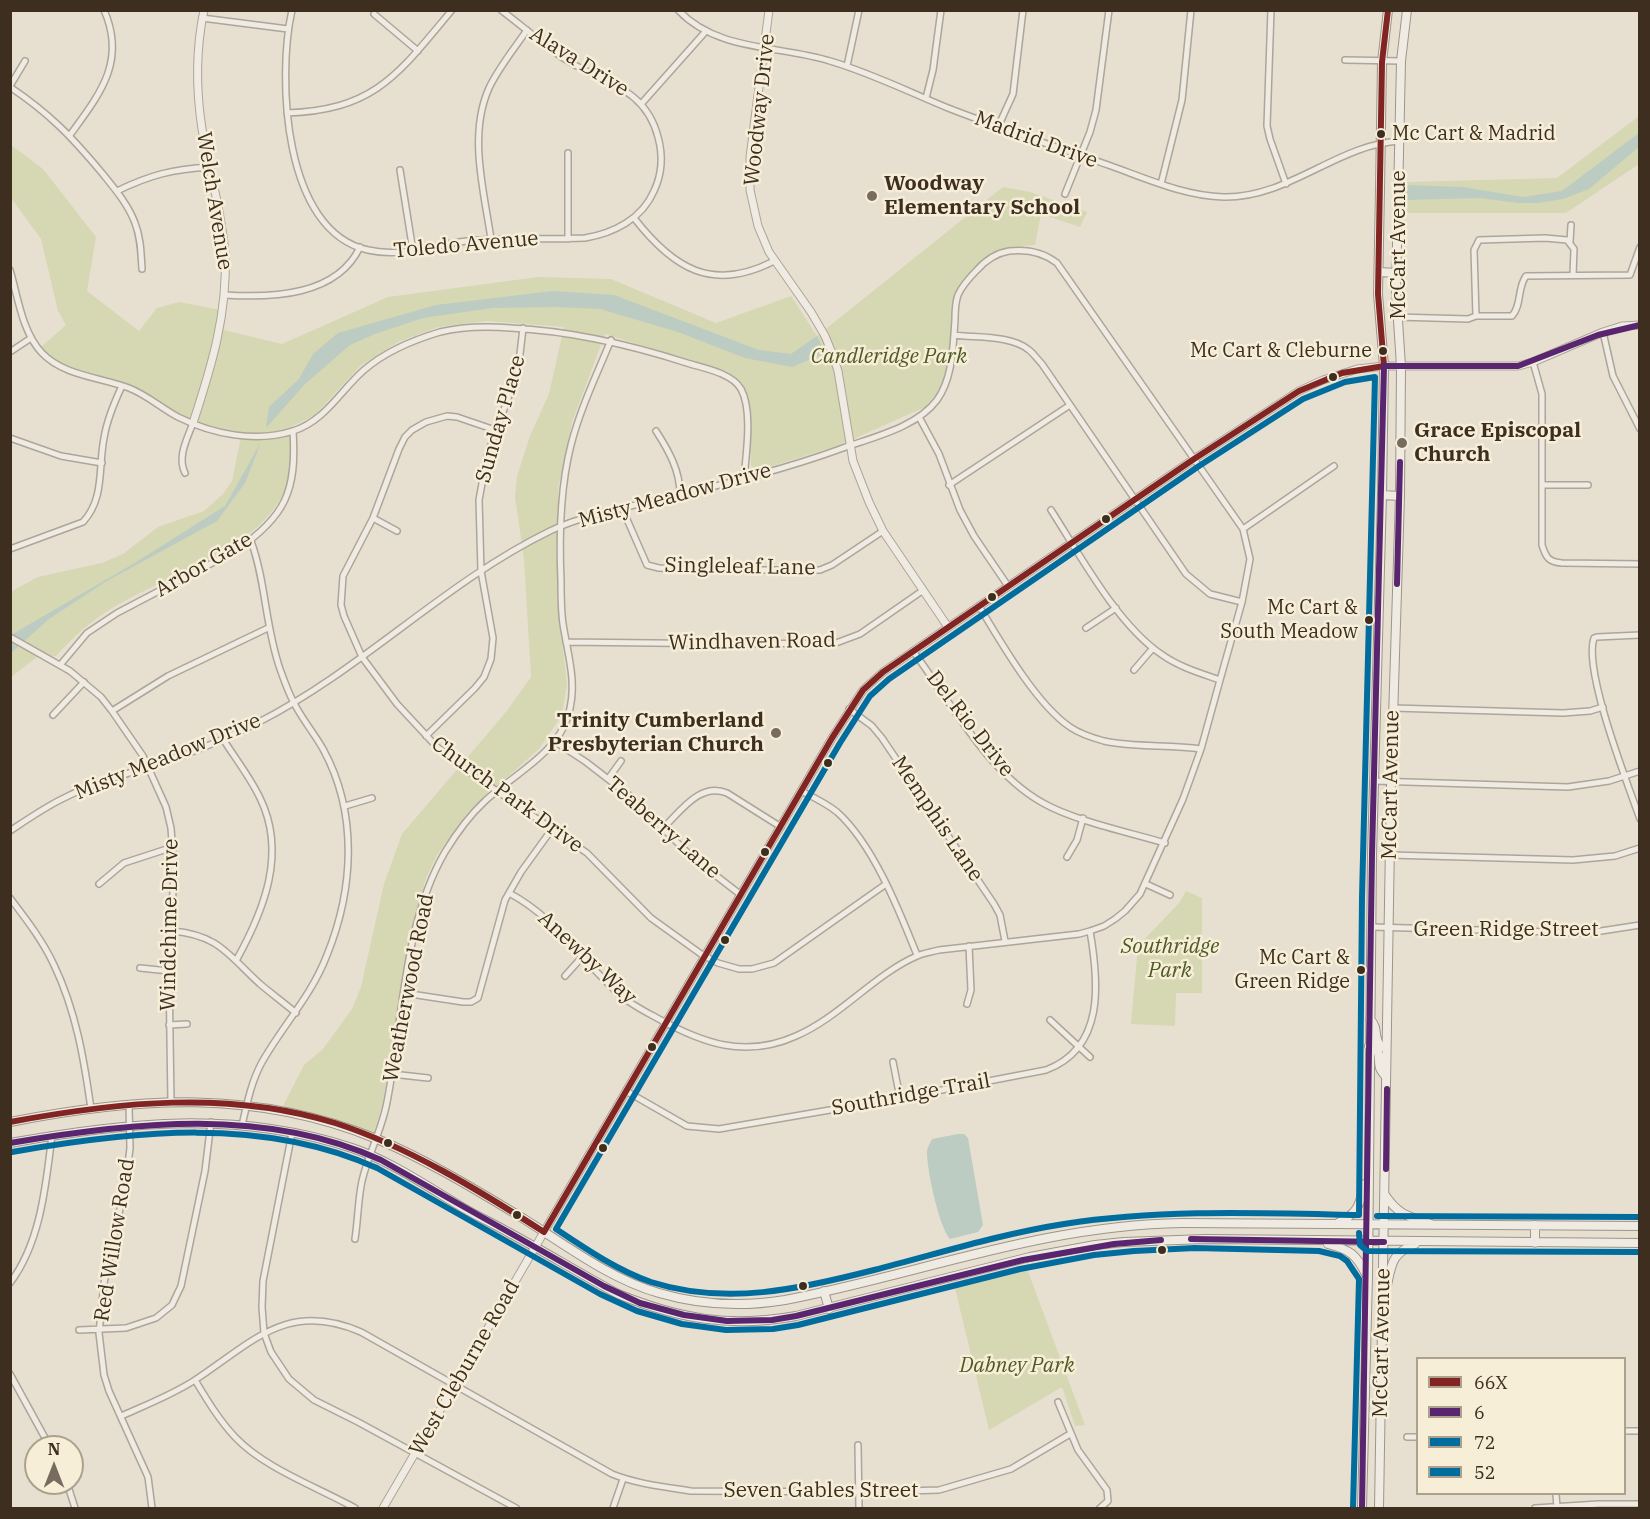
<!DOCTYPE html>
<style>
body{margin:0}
#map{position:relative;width:1650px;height:1519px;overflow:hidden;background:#e7e0d1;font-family:"IBM Plex Serif",serif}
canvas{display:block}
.frame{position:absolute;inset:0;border:12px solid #3d2e20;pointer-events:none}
.legend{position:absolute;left:1416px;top:1357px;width:210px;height:138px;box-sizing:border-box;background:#f7eed8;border:2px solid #ada18e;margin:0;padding:8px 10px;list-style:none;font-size:18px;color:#3d2e20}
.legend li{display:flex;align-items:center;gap:12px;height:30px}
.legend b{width:30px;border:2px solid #ada18e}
.north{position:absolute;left:24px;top:1435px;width:60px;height:60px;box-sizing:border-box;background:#f7eed8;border:2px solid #ada18e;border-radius:50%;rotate:0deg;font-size:16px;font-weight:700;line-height:24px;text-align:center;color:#3d2e20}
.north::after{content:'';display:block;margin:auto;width:21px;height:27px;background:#786c5e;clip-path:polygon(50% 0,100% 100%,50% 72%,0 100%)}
</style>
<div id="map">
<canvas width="1650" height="1519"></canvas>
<div class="frame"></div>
<ul class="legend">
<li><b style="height:8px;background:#822522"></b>66X</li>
<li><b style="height:8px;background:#5a256f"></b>6</li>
<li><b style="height:8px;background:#006d9e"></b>72</li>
<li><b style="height:8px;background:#006d9e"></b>52</li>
</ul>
<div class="north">N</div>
</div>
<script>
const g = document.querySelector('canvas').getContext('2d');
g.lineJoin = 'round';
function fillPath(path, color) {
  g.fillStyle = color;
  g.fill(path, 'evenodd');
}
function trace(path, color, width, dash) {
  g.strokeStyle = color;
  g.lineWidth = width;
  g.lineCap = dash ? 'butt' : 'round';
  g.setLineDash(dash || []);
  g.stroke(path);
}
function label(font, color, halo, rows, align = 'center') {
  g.font = font + ' "IBM Plex Serif",serif';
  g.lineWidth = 5;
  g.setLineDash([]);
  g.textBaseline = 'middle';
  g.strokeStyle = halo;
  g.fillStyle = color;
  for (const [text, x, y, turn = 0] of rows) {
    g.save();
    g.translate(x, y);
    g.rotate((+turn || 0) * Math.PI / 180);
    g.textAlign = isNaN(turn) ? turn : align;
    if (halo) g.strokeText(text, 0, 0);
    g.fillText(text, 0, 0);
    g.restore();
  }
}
fillPath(new Path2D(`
 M1639,116V164L1566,213H1405L1407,182L1557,178Z
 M11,145L43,169L96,237L87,291L139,331L157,308L179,302L226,311L224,330L282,344L388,297L538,277L611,279L716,323L791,296L817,336L1003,187L1030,192L1087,212L1080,227L1041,214L1035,245L1004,248L971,271L956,298L949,372L941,389L925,407L840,445L760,470H754L751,465L748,403L732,378L710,367L605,334L572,422L558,489V604L567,684L562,715L539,749L468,812L437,855L426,878L411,931L382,1106L374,1132L283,1106L304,1065L323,1049L352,1009L361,987L384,884L402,834L506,712L531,677L524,559L515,497L517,476L530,436L549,394L564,327L487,321L438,327L398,342L360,366L315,415L291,427C291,446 294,467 287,486C258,555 161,575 103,614C85,626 71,640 56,656L37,657L11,677L12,591L38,577L102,563L123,554L158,527L204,511L223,494L232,481L242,432L206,425L182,415L126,385L66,367L40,348L66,325L58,311L41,239L11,198Z
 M1186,891L1202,898V993H1176L1175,1026L1131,1024L1138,946L1179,903Z
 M1026,1266L1085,1425L1075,1426L1062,1387L989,1430L954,1284Z`), '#d6d7b3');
fillPath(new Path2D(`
 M1639,133V147L1589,189L1563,199L1539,203H1518L1480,198L1406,200V185L1463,187L1523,197L1562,191Z
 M553,291L614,295L759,350L791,354L817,336L825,353L792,367L745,358L678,332L600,309L555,307L492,308L423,318L375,334L350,345L305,384L266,428L269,407L299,379L313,354L338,333L436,305Z
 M261,442L245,483L217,521L105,582L49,619L11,653V635L133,564L225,506Z
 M958,1134H964L968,1138L983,1225L978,1232L950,1239C939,1227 927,1170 927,1153C927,1147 930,1144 932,1139Z`), '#bcccc2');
const minor = new Path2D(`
 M292,10C277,77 283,232 368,250C403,258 434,244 467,241C506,237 546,240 585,238C614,233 642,219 654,191C662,174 663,155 658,137C645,86 601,83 563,58C542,43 522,26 501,10
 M678,10C718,52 779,45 830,61C871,73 909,92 948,108C1002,129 1056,147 1111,166C1147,179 1185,196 1224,197C1289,198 1338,144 1400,141
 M1271,10L1267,126L1270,139L1286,184
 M374,14L418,51
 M202,18L288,29
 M1345,60L1401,61
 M847,66L859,10
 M10,86L25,61
 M10,87C50,114 71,136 102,173C114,188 128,204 135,223C141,238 141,254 142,269
 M926,98L933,70L941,10
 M642,103L706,31
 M287,113C376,110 399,73 452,10
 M998,127L1013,94L1023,10
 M70,135C99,95 127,62 104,10
 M400,170L413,251
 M1161,184L1182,100L1191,10
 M117,191C150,175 173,169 210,167
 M1065,194L1090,132L1096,110L1109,10
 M634,218C673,268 712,293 774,261
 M491,239C484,191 468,135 489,88C499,67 514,49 527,30
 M568,239V153
 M1570,242L1571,225
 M10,270C18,297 22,332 42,353C64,376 100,377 129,388C147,395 161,408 178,417C212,434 256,443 293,431C325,421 340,391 364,370C385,352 413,340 440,332C464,326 486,326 511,328C572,331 628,344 687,363C703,368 732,373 741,389C753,411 746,454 744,479
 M225,295C272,298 337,296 360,247
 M1476,316L1474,250L1479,240L1545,238L1567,240L1574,249L1573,275
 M1397,317L1468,319L1476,316H1512C1522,305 1517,288 1526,276L1630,275L1640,247
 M1603,332L1613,376L1640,429
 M954,335C976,338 1011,335 1029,350C1034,354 1038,360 1042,364L1186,574L1210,594L1242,602
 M10,352L31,338
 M1533,362L1542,394V545C1546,558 1549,562 1562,563L1640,564
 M919,417L939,454L960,510L974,536L1008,586
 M495,430L457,417L447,416L426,422L412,430L405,437L399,449L373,518L343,576L341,605L344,616L362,657L397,704L436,746L459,765L587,853L651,918L701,954L718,963L739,969H752L774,963L886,884
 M656,431C669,451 680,471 680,494
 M10,438L61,456L102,463
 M185,473C177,457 187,439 193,423
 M949,485L1070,405
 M1542,485H1588
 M622,508L647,565L659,568L693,570H820L832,565L883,531
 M1051,510C1080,555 1117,624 1161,654C1179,667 1200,673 1220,680
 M373,518L397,531
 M1243,529L1334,466
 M10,549L83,522C105,498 98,468 104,438C107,419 114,403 122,386
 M979,606C1000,641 1036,704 1070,727C1080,734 1093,738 1104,741C1136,748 1169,744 1201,749
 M1086,628L1116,608
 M1640,635L1597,637L1594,638C1583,670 1627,782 1640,819
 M10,637L70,671L101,697L112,711L143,756L166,807L171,828L174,870L169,971L171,1102
 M566,642L737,644L836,643L860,634L922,591
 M913,651C951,702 986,771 1043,803C1075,821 1128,832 1165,843
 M61,664L87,633L117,613L235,551C286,517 297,490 293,431
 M1134,670L1153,648
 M1393,708L1563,713L1590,711L1603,707
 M849,709L872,726L882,738L994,904L1000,915L1005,941
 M112,711L168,676L268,628
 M53,715L84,682
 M426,736L475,688L484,677L491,659L493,638L481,571L479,500L487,456L518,371L523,328
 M223,739C235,758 250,777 260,798C287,853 264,910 237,959
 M554,741L586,762L630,796L692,857L741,895
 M608,779L621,761
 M1374,781L1568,787L1609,781L1640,771
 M801,791C813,797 826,803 837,812C873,844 899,910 917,955
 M345,806L372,798
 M663,828C681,811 700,782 727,793L781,827
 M10,831C28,819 45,807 64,798C97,781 132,773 166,761C198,751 229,737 259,722C363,669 445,582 550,531C586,514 628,507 666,498C725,484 786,469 843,448C874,437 917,427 937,400C953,378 953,346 955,320C955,312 955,303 958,295C962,286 970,277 977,270C985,261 997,253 1009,251C1027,249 1043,252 1057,263L1243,529L1250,559L1242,602L1220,680L1201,749L1183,799L1140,894L1125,911L1115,919L1104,926L1090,931L1079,934L939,950C932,952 923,953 917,956C875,974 840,1017 796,1036C745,1059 702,1043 657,1018C644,1011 630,1004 619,994C581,960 555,917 509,893
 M1390,855L1573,860L1615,856L1640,848
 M1067,857L1077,840L1083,818
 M99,884L124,863L173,847
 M1146,884L1170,895
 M10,898C26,919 43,941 54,965C76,1011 84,1059 91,1109
 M1372,927L1588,933L1640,925
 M172,931C219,935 228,955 260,984C272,994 284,1003 296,1013
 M140,968L169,971
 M565,976L583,956
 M404,993L463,1002H471L478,998L505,900L521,872L552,829
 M967,1004L971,990L969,946
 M1050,1020L1090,1057
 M169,1025L187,1024
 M893,1062L900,1098
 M392,1074L428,1078
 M626,1091L687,1126L719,1129L900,1098L1046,1070C1105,1048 1099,983 1090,931
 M129,1105L130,1148L126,1181L104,1283L99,1333L104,1375L109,1391L148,1477L152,1508
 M242,1125C247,1104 251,1083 261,1064C282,1026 311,997 327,955C354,888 358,813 323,749C314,733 302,719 294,703C288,692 284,680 280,669C265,626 266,582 251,541
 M292,1133L263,1281L262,1307L264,1333L271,1352L289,1379L314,1400L358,1422L516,1508
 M355,1239C358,1220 358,1199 362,1181C368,1154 382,1130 387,1102C403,1021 403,924 445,852C456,834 469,816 484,802C510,777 558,753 568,716C578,684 568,656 563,624C561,610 561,595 561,581C559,536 560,488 571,445C580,409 597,374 611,340
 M10,1283C41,1242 46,1184 52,1135
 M79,1330L126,1328L156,1318L172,1305L181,1286L205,1171L211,1122
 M10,1374L50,1447
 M195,1380C207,1400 219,1420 235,1437C264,1468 317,1487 355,1508
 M1058,1402L1078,1450L1107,1490L1108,1501L1100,1508
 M121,1416C146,1405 172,1395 195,1380C253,1342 287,1300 361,1332L612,1474C637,1484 665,1487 691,1491L874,1492L939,1490L1011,1469L1070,1434
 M1624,1431H1640
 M1407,1437H1418
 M858,1445L859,1508
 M67,1483L75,1508
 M1556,1494L1557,1508
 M613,1508L623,1479
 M1535,1508L1599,1504H1640`);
const tertiary = new Path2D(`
 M769,10L750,157V190L758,226L769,252L811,312L825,336L832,353L838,371L853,461L869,502L883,531L948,627
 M193,423C211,368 228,313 225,254C222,212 209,170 202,129C196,90 196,48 204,10
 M383,1508L832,738L863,690L883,672L905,657L1194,459L1299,391L1323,380L1357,369L1384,366H1518L1533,362L1603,332L1622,326L1640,325`);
const secondary = new Path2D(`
 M1379,272L1397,273
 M1382,495L1400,496
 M1370,1019C1380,1030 1372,1036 1381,1047H1386
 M1369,1046C1383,1050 1377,1058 1380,1068C1380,1069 1385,1076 1386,1077
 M10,1122C137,1097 255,1089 377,1139C423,1158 473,1188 516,1214C562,1242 607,1278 659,1293C700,1305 743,1307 785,1300C919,1274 1043,1225 1182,1223L1640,1226
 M10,1143C127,1122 237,1110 352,1148C391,1161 431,1189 467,1210C481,1218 494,1224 508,1232C545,1252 581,1274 618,1294C679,1319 731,1328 796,1316L1030,1257L1095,1245L1124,1242L1205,1239L1640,1243
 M1385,1195C1399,1216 1409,1216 1431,1224
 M1338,1223C1359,1212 1359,1206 1365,1184
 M1535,1225V1243
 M1328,1244C1350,1250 1356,1254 1366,1274
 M1387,1285C1392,1262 1392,1254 1415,1244
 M824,1291L829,1309
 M1362,1508L1368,1277L1372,855L1382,495L1384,366L1378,294L1380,190L1382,62L1388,10
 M1379,1508L1391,782L1400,496L1401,366L1396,290L1401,61L1407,10`);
trace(minor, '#ada599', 8);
trace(tertiary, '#ada599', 9);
trace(secondary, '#9c958a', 10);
trace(minor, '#efebe3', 5);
trace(tertiary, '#efebe3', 7);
trace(secondary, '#efebe3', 8);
trace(new Path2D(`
 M1384,366L1378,294L1382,62L1388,10
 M10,1122C117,1102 229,1090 335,1123C407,1146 480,1191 544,1232
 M544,1232L832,738L863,690L883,672L1194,459L1299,391L1342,373L1384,366`), '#822522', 6);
trace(new Path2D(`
 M1397,584L1400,462
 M10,1143C133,1122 265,1107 381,1160L604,1286L640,1303L684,1315L727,1321L772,1320L796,1316L1023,1260L1114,1244L1161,1240
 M1386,1169L1387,1089
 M1191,1239L1384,1242
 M1362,1508L1372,854L1384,366H1518L1598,335L1640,325`), '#5a256f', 6);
trace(new Path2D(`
 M1375,377L1362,897L1359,1215C1261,1213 1161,1209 1064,1224C1000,1234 937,1254 874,1270C800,1289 726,1306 651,1282C617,1270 586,1249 556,1229L840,743L870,696L889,679L1199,466L1303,399L1345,382Z
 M1377,1216L1640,1217
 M1359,1233L1360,1245L1367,1251L1640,1252`), '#006d9e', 6);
trace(new Path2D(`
 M12,1152C132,1131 262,1116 377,1168L600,1294L637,1311L682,1324L726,1330L773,1329L798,1325L1020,1269L1094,1255L1134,1251L1195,1248L1319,1251L1340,1256L1347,1261L1359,1279L1353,1508`), '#006d9e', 6);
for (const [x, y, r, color] of [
 [1381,134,5,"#3d2e20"],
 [872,196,6,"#786c5e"],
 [1383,351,5,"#3d2e20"],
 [1333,377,5,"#3d2e20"],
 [1402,443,6,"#786c5e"],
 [1106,519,5,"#3d2e20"],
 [992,597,5,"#3d2e20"],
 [1369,620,5,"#3d2e20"],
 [776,733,6,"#786c5e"],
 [828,763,5,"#3d2e20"],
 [765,852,5,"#3d2e20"],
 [725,940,5,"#3d2e20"],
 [1361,970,5,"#3d2e20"],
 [652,1047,5,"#3d2e20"],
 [388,1143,5,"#3d2e20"],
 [603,1148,5,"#3d2e20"],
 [517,1215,5,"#3d2e20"],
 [1162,1250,5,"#3d2e20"],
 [803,1286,5,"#3d2e20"]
]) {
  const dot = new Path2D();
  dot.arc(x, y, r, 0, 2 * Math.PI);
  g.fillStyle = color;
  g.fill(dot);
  trace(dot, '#f7eed8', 2);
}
label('20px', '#3d2e20', '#f7eed8', [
 ["Mc Cart & Madrid",1392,134,"left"],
 ["Mc Cart & Cleburne",1372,351],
 ["Mc Cart &",1358,608],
 ["South Meadow",1358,632],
 ["Mc Cart &",1350,958],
 ["Green Ridge",1350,982]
], 'right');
label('21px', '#3d2e20', '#f7eed8', [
 ["Alava Drive",579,62,32],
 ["Woodway Drive",760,110,-84],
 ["Madrid Drive",1036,140,20],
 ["Welch Avenue",214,201,81],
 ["Toledo Avenue",466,245,-5],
 ["McCart Avenue",1399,245,-90],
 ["Sunday Place",501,419,-74],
 ["Misty Meadow Drive",675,496,-15],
 ["Arbor Gate",204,565,-30],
 ["Singleleaf Lane",740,567,1],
 ["Windhaven Road",752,642,-1],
 ["Del Rio Drive",970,724,52],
 ["Misty Meadow Drive",168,757,-22],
 ["McCart Avenue",1391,785,-89],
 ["Church Park Drive",507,795,36],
 ["Memphis Lane",937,819,56],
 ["Teaberry Lane",663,828,41],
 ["Windchime Drive",170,925,-89],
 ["Green Ridge Street",1506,930],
 ["Anewby Way",587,958,43],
 ["Weatherwood Road",409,988,-79],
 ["Southridge Trail",911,1095,-10],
 ["Red Willow Road",115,1240,-81],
 ["McCart Avenue",1382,1343,-89],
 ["West Cleburne Road",465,1368,-60],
 ["Seven Gables Street",821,1491]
]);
label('bold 21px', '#3d2e20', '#f7eed8', [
 ["Woodway",884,184],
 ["Elementary School",884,208],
 ["Grace Episcopal",1414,431],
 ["Church",1414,455],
 ["Trinity Cumberland",764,721,"right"],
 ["Presbyterian Church",764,745,"right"]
], 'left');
label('italic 21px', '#4d5a26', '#f7eed8', [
 ["Candleridge Park",889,357],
 ["Southridge",1170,947],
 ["Park",1170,971],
 ["Dabney Park",1017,1366]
]);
</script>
